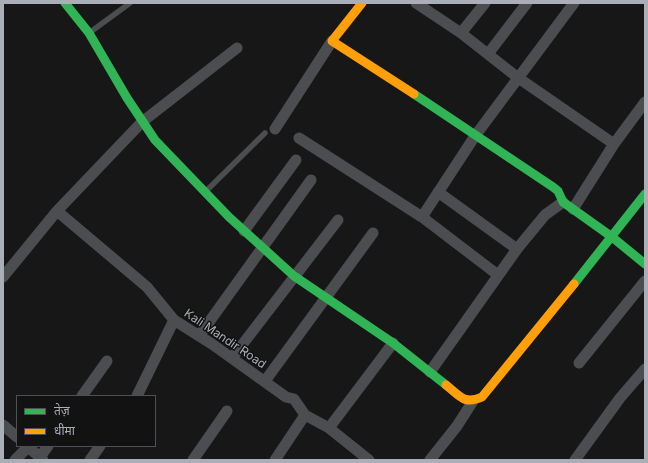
<!DOCTYPE html>
<meta charset="utf-8">
<style>
body{margin:0}
#map{position:relative;width:648px;height:463px;overflow:hidden;background:#171718;font-family:Inter,"Noto Sans Devanagari",sans-serif}
canvas{display:block}
.frame{position:absolute;inset:0;border:4px solid #aaaeb7;pointer-events:none}
.legend{position:absolute;left:16px;top:395px;width:140px;height:52px;box-sizing:border-box;background:#121213;border:1px solid #4f5055;margin:0;padding:5px 7px;list-style:none;font-size:12px;color:#aaaeb7}
.legend li{display:flex;align-items:center;gap:8px;height:20px}
.legend b{width:20px;border:1px solid #4f5055}
</style>
<div id="map">
<canvas width="648" height="463"></canvas>
<div class="frame"></div>
<ul class="legend">
<li><b style="height:5px;background:#30b455"></b>तेज़</li>
<li><b style="height:5px;background:#ff9f0a"></b>धीमा</li>
</ul>
</div>
<script>
const g = document.querySelector('canvas').getContext('2d');
g.lineJoin = 'round';
function trace(path, color, width, dash) {
  g.strokeStyle = color;
  g.lineWidth = width;
  g.lineCap = dash ? 'butt' : 'round';
  g.setLineDash(dash || []);
  g.stroke(path);
}
function label(font, color, halo, rows, align = 'center') {
  g.font = font + ' Inter,sans-serif';
  g.lineWidth = 3;
  g.setLineDash([]);
  g.textBaseline = 'middle';
  g.strokeStyle = halo;
  g.fillStyle = color;
  for (const [text, x, y, turn = 0] of rows) {
    g.save();
    g.translate(x, y);
    g.rotate((+turn || 0) * Math.PI / 180);
    g.textAlign = isNaN(turn) ? turn : align;
    if (halo) g.strokeText(text, 0, 0);
    g.fillText(text, 0, 0);
    g.restore();
  }
}
trace(new Path2D(`
 M89,33L130,3
 M205,192L265,133`), '#4c4d50', 5.5);
trace(new Path2D(`
 M416,3L461,33L517,77L614,144
 M461,33L485,3
 M488,54L527,3
 M275,129L332,41
 M299,138L422,217L498,275
 M438,192L517,249
 M573,209L614,144L645,102
 M57,211L147,287L174,320L212,344L286,397L294,399L305,415L329,428L369,460
 M422,217L475,136L574,3
 M244,231L296,160
 M3,277L57,211L142,122L237,48
 M199,336L311,180
 M232,358L338,220
 M579,363L645,281
 M430,372L517,249L545,215L563,202
 M265,381L373,233
 M82,396L107,361
 M137,396L174,320
 M3,425L17,437
 M329,428L393,343
 M27,446L43,460
 M40,457L48,446
 M15,460L28,447
 M90,460L100,446
 M193,460L227,411
 M275,460L305,415
 M430,460L457,426L473,401
 M575,460L620,398L645,369`), '#4c4d50', 11);
trace(new Path2D(`
 M65,3L89,33L127,98L155,140L229,217L294,276L393,343L446,385
 M414,94L553,187L558,191L563,202L612,237L645,264
 M574,284L645,194`), '#30b455', 9);
trace(new Path2D(`
 M362,3L332,41L414,94
 M446,385C460,396 464,405 482,397L574,284`), '#ff9f0a', 9);
label('12px', '#aaaeb7', '#121213', [
 ["Kali Mandir Road",225,339,34]
]);
</script>
